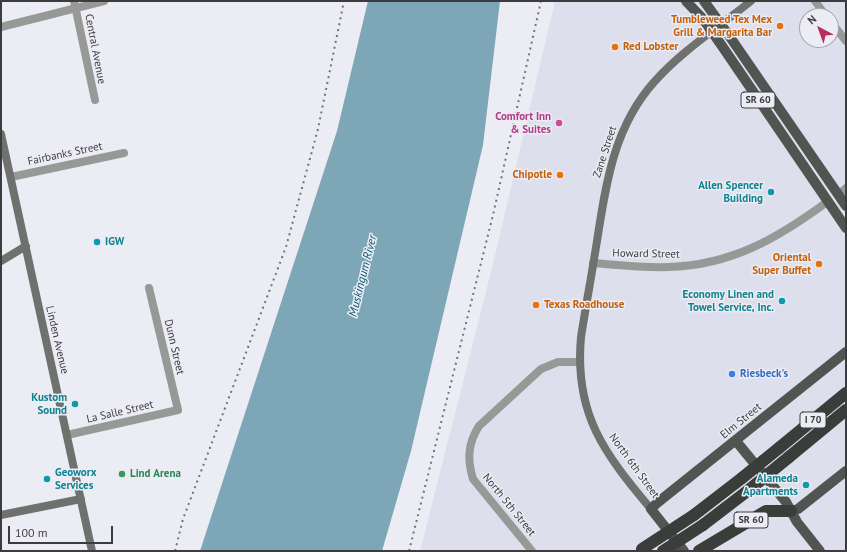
<!DOCTYPE html>
<style>
body{margin:0}
#map{position:relative;width:847px;height:552px;overflow:hidden;background:#ececf4;font-family:"PT Sans",sans-serif}
canvas{display:block}
.frame{position:absolute;inset:0;border:2px solid #3c3c3f;pointer-events:none}
.north{position:absolute;left:799px;top:8px;width:40px;height:40px;box-sizing:border-box;background:#ececf4;border:1px solid #a6a6ac;border-radius:50%;rotate:319deg;font-size:11px;font-weight:700;line-height:16px;text-align:center;color:#3c3c3f}
.north::after{content:'';display:block;margin:auto;width:14px;height:18px;background:#ba2c5c;clip-path:polygon(50% 0,100% 100%,50% 72%,0 100%)}
.scale{position:absolute;left:8px;top:526px;width:105px;height:18px;box-sizing:border-box;border:2px solid #3c3c3f;border-top:0;padding-left:5px;font-size:12px;line-height:14px;white-space:nowrap;color:#3c3c3f;-webkit-text-stroke:3px #ececf4;paint-order:stroke}
</style>
<div id="map">
<canvas width="847" height="552"></canvas>
<div class="frame"></div>
<div class="north">N</div>
<div class="scale">100 m</div>
</div>
<script>
const g = document.querySelector('canvas').getContext('2d');
g.lineJoin = 'round';
function fillPath(path, color) {
  g.fillStyle = color;
  g.fill(path, 'evenodd');
}
function trace(path, color, width, dash) {
  g.strokeStyle = color;
  g.lineWidth = width;
  g.lineCap = dash ? 'butt' : 'round';
  g.setLineDash(dash || []);
  g.stroke(path);
}
function label(font, color, halo, rows, align = 'center') {
  g.font = font + ' "PT Sans",sans-serif';
  g.lineWidth = 3;
  g.setLineDash([]);
  g.textBaseline = 'middle';
  g.strokeStyle = halo;
  g.fillStyle = color;
  for (const [text, x, y, turn = 0] of rows) {
    g.save();
    g.translate(x, y);
    g.rotate((+turn || 0) * Math.PI / 180);
    g.textAlign = isNaN(turn) ? turn : align;
    if (halo) g.strokeText(text, 0, 0);
    g.fillText(text, 0, 0);
    g.restore();
  }
}
fillPath(new Path2D(`
 M555,1H846V551H420L491,272ZM807,16H831V40H807Z`), '#dedfed');
fillPath(new Path2D(`
 M368,1H500L483,145L411,451L382,551H200L337,131Z`), '#7da6b7');
trace(new Path2D(`
 M74,1L95,100
 M815,1L826,16
 M831,22L846,41
 M1,27L104,1
 M11,177L124,153
 M838,195L846,188
 M593,263C618,265 644,268 669,267C732,265 778,238 827,202
 M67,435L178,410L149,288
 M532,551L473,479C467,459 468,443 479,426L541,369L558,362H579`), '#979997', 8);
trace(new Path2D(`
 M1,134L92,551
 M1,261L26,246
 M651,509C604,453 574,414 581,337C586,305 592,273 597,241C606,183 614,126 655,81C683,50 719,27 751,1
 M1,515L81,499`), '#6e716e', 8);
trace(new Path2D(`
 M686,1L703,19L722,46L846,228
 M704,1L730,37L846,206
 M736,441L786,502L797,522L820,551
 M791,511L798,509L846,471
 M684,551L651,509L657,503L846,352`), '#515552', 10);
trace(new Path2D(`
 M779,448L846,393
 M789,457L846,410
 M694,515L742,478
 M703,525L750,489
 M699,551L766,511H791`), '#393e3a', 12);
trace(new Path2D(`
 M175,551L183,519L286,247L318,129L344,1
 M409,551L493,215L541,1`), '#737377', 2, [2, 4]);
trace(new Path2D(`
 M742,478L779,448
 M750,489L789,457
 M642,549L694,515
 M663,551L703,525`), '#393e3a', 12);
for (const [x, y, r, color] of [
 [780,26,4,"#e8710a"],
 [615,47,4,"#e8710a"],
 [559,123,4,"#d1479c"],
 [560,175,4,"#e8710a"],
 [771,192,4,"#0f9aa8"],
 [97,242,4,"#0f9aa8"],
 [819,264,4,"#e8710a"],
 [782,301,4,"#0f9aa8"],
 [536,305,4,"#e8710a"],
 [732,374,4,"#3f7fe0"],
 [75,404,4,"#0f9aa8"],
 [122,474,4,"#2e9e5b"],
 [47,479,4,"#0f9aa8"],
 [806,485,4,"#0f9aa8"]
]) {
  const dot = new Path2D();
  dot.arc(x, y, r, 0, 2 * Math.PI);
  g.fillStyle = color;
  g.fill(dot);
  trace(dot, '#ececf4', 1.5);
}
for (const [x, y, w] of [
 [758,100,34],
 [813,420,26],
 [751,520,34]
]) {
  const box = new Path2D();
  box.roundRect(x - w / 2, y - 8, w, 16, 3);
  g.fillStyle = '#ececf4';
  g.fill(box);
  trace(box, '#3c3c3f', 1);
}
label('bold 10px', '#3c3c3f', null, [
 ["SR 60",758,100],
 ["I 70",813,420],
 ["SR 60",751,520]
]);
label('bold 11px', '#c56008', '#ececf4', [
 ["Tumbleweed Tex Mex",772,20],
 ["Grill & Margarita Bar",772,33],
 ["Red Lobster",623,47,"left"],
 ["Chipotle",552,175],
 ["Oriental",811,258],
 ["Super Buffet",811,271],
 ["Texas Roadhouse",544,305,"left"]
], 'right');
label('11px', '#3c3c3f', '#ececf4', [
 ["Central Avenue",95,49,79],
 ["Zane Street",605,152,-72],
 ["Fairbanks Street",65,154,-12],
 ["Howard Street",646,254,1],
 ["Linden Avenue",57,340,77],
 ["Dunn Street",174,347,77],
 ["La Salle Street",120,412,-13],
 ["Elm Street",741,421,-39],
 ["North 6th Street",634,466,54],
 ["North 5th Street",509,505,51]
]);
label('bold 11px', '#b23c85', '#ececf4', [
 ["Comfort Inn",551,117],
 ["& Suites",551,130]
], 'right');
label('bold 11px', '#0d838f', '#ececf4', [
 ["Allen Spencer",763,186],
 ["Building",763,199],
 ["IGW",105,242,"left"],
 ["Economy Linen and",774,295],
 ["Towel Service, Inc.",774,308],
 ["Kustom",67,398],
 ["Sound",67,411],
 ["Geoworx",55,473,"left"],
 ["Services",55,486,"left"],
 ["Alameda",798,479],
 ["Apartments",798,492]
], 'right');
label('bold 11px', '#366cbe', '#ececf4', [
 ["Riesbeck's",740,374]
], 'left');
label('bold 11px', '#27864d', '#ececf4', [
 ["Lind Arena",130,474]
], 'left');
label('italic 12px', '#035972', '#ececf4', [
 ["Muskingum River",363,276,-76]
]);
</script>
